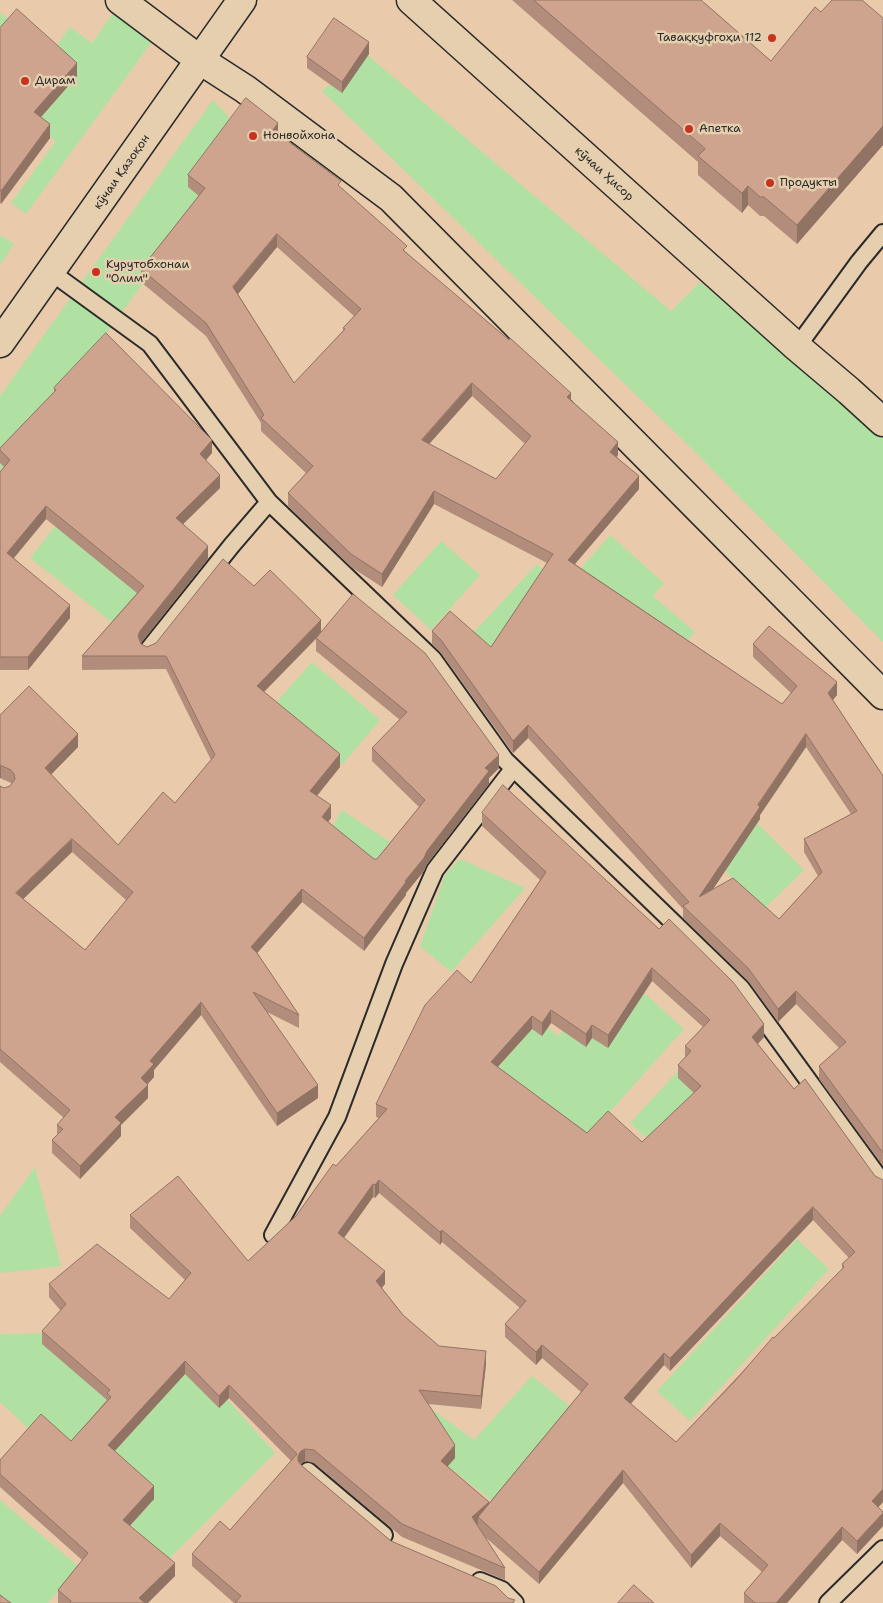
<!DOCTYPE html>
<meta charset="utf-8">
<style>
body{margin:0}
canvas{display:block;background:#e9caab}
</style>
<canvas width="883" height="1603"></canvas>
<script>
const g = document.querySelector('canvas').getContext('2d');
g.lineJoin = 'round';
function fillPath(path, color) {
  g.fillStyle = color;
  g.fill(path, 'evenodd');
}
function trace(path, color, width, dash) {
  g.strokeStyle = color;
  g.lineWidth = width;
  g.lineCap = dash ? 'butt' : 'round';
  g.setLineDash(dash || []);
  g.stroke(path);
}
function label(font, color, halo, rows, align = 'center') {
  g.font = font + ' "Shantell Sans",sans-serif';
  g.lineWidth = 5;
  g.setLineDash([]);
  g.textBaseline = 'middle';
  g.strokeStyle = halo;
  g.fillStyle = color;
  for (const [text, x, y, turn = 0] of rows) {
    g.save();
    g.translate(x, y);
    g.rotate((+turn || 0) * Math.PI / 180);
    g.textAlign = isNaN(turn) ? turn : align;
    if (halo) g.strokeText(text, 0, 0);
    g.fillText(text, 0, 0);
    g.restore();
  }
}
fillPath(new Path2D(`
 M120,3L159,32L26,214L11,203L56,141L0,100V13L53,51L70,27L92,43Z
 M366,54L671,311L700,282L883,433V642L692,449L322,91Z
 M213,100L248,138L0,481V396Z
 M0,235L14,244L0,265Z
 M64,515L148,582L114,624L30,558Z
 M610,535L664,583L653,596L695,632L678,651L576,574Z
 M441,541L480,575L431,630L393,595Z
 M537,564L559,584L496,652L474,632Z
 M312,662L380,720L342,765L273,706Z
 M342,810L390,842L350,892L308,867Z
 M749,815L804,870L763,910L709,854Z
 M460,859L525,888L451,972L420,946L445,875Z
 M618,969L684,1029L513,1220L429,1145L540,1020L558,1036Z
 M677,1072L721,1114V1206L630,1123Z
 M35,1167L61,1266L0,1273V1216Z
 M797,1239L829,1269L690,1421L657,1391Z
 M60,1333L194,1362L275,1453L168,1560L0,1402V1334Z
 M532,1376L601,1431L496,1504L454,1471L422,1509L415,1397L474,1440Z
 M0,1500L79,1567L48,1603H0Z`), '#b0e1a2');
const lane = new Path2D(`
 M51,272L150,344L269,502L433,659L505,760L741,988L883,1183
 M797,347L859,262L883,233
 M148,650L232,545L269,502
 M273,1235L337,1117L394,964L435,870L513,769
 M308,1471L384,1535
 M480,1581L502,1590L515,1603
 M828,1603L883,1549`);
const street = new Path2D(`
 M120,0L200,60L245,89L391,198L883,695
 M411,0L797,347L849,391L883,422`);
const secondary = new Path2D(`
 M0,343L242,0`);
trace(lane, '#2b2b2b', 20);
trace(street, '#2b2b2b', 31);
trace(secondary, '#2b2b2b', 31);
trace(lane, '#e5cfae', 16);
trace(street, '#e5cfae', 28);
trace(secondary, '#e5cfae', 28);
fillPath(new Path2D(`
 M512,0H701L771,61L821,12L883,18V145L797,244L764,216H760L748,205L742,213L698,175V162Z
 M0,28L77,76L41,117L50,138L1,204L0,203Z
 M369,54L342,93L307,68V57Z
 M278,134L341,188L407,253L571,401L618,455L617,457L639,489L575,564L782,704L791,693L753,657V644L837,695L833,700L883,776V1166L819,1079V1066L839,1048L796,1004L778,1022L748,981L683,918V909L528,738L513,753L441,653L432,644V631L491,647L547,563L434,504L382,587L351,567L288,506V493L306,473L261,431V423L206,336L141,282V269L199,196L188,187V175ZM277,247L354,316L343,328V331L294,383L238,294ZM472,396L525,444L496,479L429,444ZM806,747L851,814L804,839V852L818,876L779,919L713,889L760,819V815Z
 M54,388L212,453L206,460L220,488L183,524L208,559L141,643V644L147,647L156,643L254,586L321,632L499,768L489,778V784L427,864L424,871L406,893V895L364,951L302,902L257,953L299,1015V1028L267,1012L318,1098L277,1126L201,1015L154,1070V1077L147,1085L148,1098L121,1125V1136L80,1179L52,1153V1140L57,1135V1125L64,1118L0,1062V786L4,788L10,786L12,784L11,783L0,778V715L78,747L51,774L118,845L175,803L211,760L166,669L82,670V656L137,593L46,519L14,558L70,618L28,670H0V472L4,467L0,463V448L54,393ZM316,639V651L400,720L372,748V761L419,807L377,859H374L328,822L331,818L317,796L340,767L264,692ZM72,852L126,900L85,950L23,899Z
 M482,813L764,1037L758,1044L794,1089L875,1176L883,1502L878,1507L883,1512V1526L857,1554L842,1540L787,1603H744V1593L762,1572L720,1536L691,1568L623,1483L539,1584L485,1537L505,1568V1580L402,1537L314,1463L305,1461L301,1464L302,1466L391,1541L508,1598L515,1603H234L192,1566V1554L230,1530L291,1461L229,1398L219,1408L185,1374L115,1451L154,1499L130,1526L175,1576L147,1603H58V1590L82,1560L0,1487V1460L71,1441L107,1400L42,1344V1331L61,1311L49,1297V1284L169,1299L185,1280L130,1228V1215L248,1261L296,1216L336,1166L379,1118L376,1117V1104L471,983L540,880L482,826ZM652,981L703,1027L685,1046V1058L678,1065V1078L694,1093L642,1142L587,1133L498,1067L532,1029L542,1036L551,1023L586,1047L592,1038L608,1048ZM379,1193L440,1245L442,1242L520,1308L505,1324V1337L536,1365L542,1358L581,1392L489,1503L447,1467L455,1458L428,1404L481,1409L486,1364L439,1346L403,1315L382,1288L385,1284L344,1238L373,1197L375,1198ZM813,1220L849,1258L842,1264V1269L774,1338L676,1442L631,1404L664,1365L670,1371Z`), '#b28d7b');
fillPath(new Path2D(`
 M369,42V54L342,93V82Z
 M77,63V76L34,125V112Z
 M278,123V136L273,130Z
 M50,124V138L1,204V191Z
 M883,126V145L797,244V225Z
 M748,186V205L742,213V193Z
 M277,234V247L233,300V287Z
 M472,383V396L422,452V440Z
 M571,393V406L567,397Z
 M212,440V453L200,467V454Z
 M618,442V455L610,464V452Z
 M220,475V488L176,531V518Z
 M639,476V489L568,572V560Z
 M434,491V504L382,587V574Z
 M46,506V519L7,566V553Z
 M208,546V559L140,644L138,636L140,631Z
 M70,605V618L28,670V657Z
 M321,620V633L257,699V686Z
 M837,682V695L828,706V693Z
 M528,725V738L513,753V741Z
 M78,734V747L45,781V768Z
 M806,734V747L760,815V819L699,910V897L758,805Z
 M340,754V767L310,804V791Z
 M499,755V768L489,778V784L427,864L424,871L406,893V895L364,951V938L427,851L485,768Z
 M0,765H1V778H0Z
 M331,805V818L322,830V817Z
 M72,839V852L16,906V893Z
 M302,889V902L251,960V947Z
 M652,968V981L608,1048V1035Z
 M796,991V1004L778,1022V1009Z
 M201,1002V1015L154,1070V1077L142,1090L148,1085V1098L121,1125V1136L80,1179V1166L115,1117L141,1078L150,1061Z
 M551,1010V1023L542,1036V1023Z
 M532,1016V1029L491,1074V1062Z
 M764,1024V1037L752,1050V1037Z
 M592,1025V1038L586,1047V1034Z
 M318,1085V1098L277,1126V1113Z
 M379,1180V1193L375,1198V1185Z
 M373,1184V1197L338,1246V1233Z
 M813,1207V1220L670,1371V1358Z
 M442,1230V1242L440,1245V1232Z
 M385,1271V1284L376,1294V1281Z
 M542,1345V1358L536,1365V1352Z
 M486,1351V1364L481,1409V1396Z
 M664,1353V1365L624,1411V1398Z
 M185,1361V1374L108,1458V1445Z
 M229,1385V1398L219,1408V1396Z
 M455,1445V1458L441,1474V1461Z
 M305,1449V1461L301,1464L298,1469V1456L301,1451Z
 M623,1470V1483L539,1584V1572Z
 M154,1486V1499L123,1533V1520Z
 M883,1489V1502L872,1514V1501Z
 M489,1502V1515L478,1517V1525L472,1517Z
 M883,1513V1526L857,1554V1541Z
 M720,1523V1536L691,1568V1555Z
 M842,1527V1540L787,1603H776Z
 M175,1563V1576L148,1603H139V1598Z`), '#917364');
const building = new Path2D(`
 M534,0H701L771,61L815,7L821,12L832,0H862L883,18V126L797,225L764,197H760L748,186L742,193L698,156L705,149Z
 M17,9L77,63L34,112L50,124L1,191L0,190V28Z
 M334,18L369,42L342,82L307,57Z
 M246,98L278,123L273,130L341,181L338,185L407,246L403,250L509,340L510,338L571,393L567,397L618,442L610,452L639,476L568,560L782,704L797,686L753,644L769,626L837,682L828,693L883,776V1153L819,1066L846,1042L796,991L778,1009L748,968L683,906L689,902L528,725L513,741L441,640L432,631L450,611L491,647L553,554L434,491L382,574L351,554L288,493L313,466L261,418L264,415L206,323L141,269L205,188L188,175ZM277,234L361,309L343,328L345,329L294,383L233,287ZM472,383L531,436L496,479L422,440ZM806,734L857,811L804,839L822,872L779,919L733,878L699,897L760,807L758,805Z
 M106,333L212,440L200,454L220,475L176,518L208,546L140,631L138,636L141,644L147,647L156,643L223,559L254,586L270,570L321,620L257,686L340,754L310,791L331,805L322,817L374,859H377L425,800L372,748L407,712L316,638L353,594L425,653L499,755L485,768L489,771L427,851L424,858L405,881L406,882L364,938L302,889L251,947L257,953L299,1015L253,992L318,1085L277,1113L201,1002L150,1061L154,1064L141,1078L148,1085L115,1117L121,1123L80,1166L52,1140L63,1129L57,1125L70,1110L0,1049V786L4,788L10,786L15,779L14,774L11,770L0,765V715L29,686L78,734L45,768L118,845L163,792L175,803L215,755L166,656H82L144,586L46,506L7,553L70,605L28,657H0V472L10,460L0,450V448L56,390L54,388ZM72,839L133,892L85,950L16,893Z
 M503,785L659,929L669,919L733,982L764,1024L752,1037L794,1089L805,1079L875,1176L883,1180V1489L872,1501L883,1512V1513L857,1541L842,1527L776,1603H755L744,1593L768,1565L720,1523L691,1555L623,1470L539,1572L478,1517L588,1384L542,1345L536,1352L505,1324L526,1301L442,1230L440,1232L379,1180L375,1185L373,1184L338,1233L385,1271L376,1281L403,1315L439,1346L486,1351L481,1396L419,1390L455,1445L441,1461L489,1502L472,1517L505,1568L402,1524L314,1450L305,1449L301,1451L298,1456V1461L302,1466L391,1541L496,1586L508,1598L515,1600L512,1603H235L241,1596L192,1554L220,1521L230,1530L297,1454L229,1385L219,1396L185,1361L108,1445L154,1486L123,1520L175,1563L139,1598L145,1603H70L71,1601L58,1590L88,1553L0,1474V1460L41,1414L71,1441L111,1397L107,1393L110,1390L42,1331L66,1304L49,1284L97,1244L169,1299L191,1273L130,1215L178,1176L248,1261L296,1216L333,1164L336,1166L387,1109L376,1104L425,1005L457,970L471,983L546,872L482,813ZM652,968L710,1020L685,1046L691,1051L678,1065L701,1086L642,1142L608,1111L587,1133L491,1062L532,1016L542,1023L551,1010L586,1034L592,1025L608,1035ZM813,1207L855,1252L842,1264L844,1267L774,1338L773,1337L735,1381L676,1442L624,1398L664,1353L670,1358Z
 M634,1585L654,1603H618Z
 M0,1595L11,1603H0Z`);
fillPath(building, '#cfa48f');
trace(building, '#917364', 1);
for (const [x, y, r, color] of [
 [772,38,5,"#c8321e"],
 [25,81,5,"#c8321e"],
 [689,129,5,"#c8321e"],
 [253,136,5,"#c8321e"],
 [770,183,5,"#c8321e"],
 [96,272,5,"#c8321e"]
]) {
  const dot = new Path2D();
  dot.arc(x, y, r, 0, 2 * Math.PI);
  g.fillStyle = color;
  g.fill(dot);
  trace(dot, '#e5cfae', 2);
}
label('12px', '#2b2b2b', '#e5cfae', [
 ["Таваққуфгоҳи 112",762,38,"right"],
 ["Дирам",35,81],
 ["Апетка",699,129],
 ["Нонвойхона",263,136],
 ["Продукты",780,183],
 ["Курутобхонаи",106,265],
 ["\"Олим\"",106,279]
], 'left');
label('12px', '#2b2b2b', '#e5cfae', [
 ["кӯчаи Қазоқон",122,172,-55],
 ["кӯчаи Ҳисор",604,174,42]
]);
</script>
